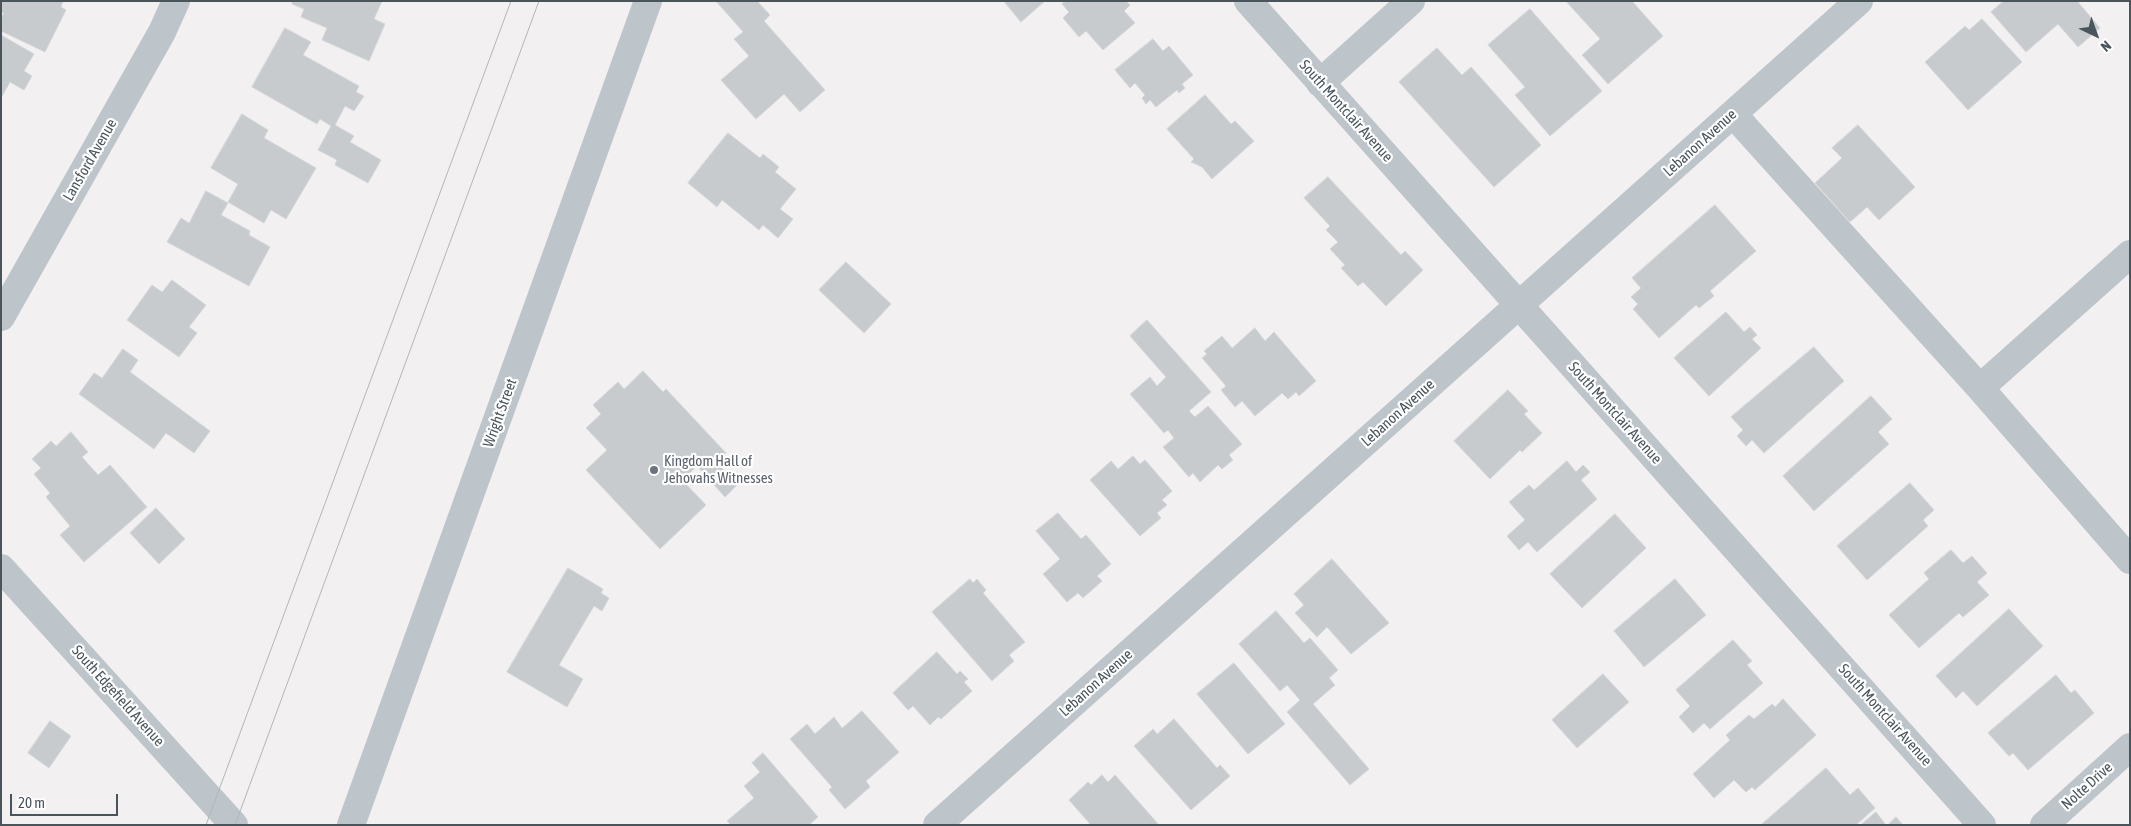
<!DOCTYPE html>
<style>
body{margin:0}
#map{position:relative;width:2131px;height:826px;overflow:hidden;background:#f2f0f0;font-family:"Asap Condensed",sans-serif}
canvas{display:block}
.frame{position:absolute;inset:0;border:2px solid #49555b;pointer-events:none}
.north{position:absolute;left:2071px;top:10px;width:50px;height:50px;-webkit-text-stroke:4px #fff;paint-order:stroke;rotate:138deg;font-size:14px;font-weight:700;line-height:20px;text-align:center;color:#49555b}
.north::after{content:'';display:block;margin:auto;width:18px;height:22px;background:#49555b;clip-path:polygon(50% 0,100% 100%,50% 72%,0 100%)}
.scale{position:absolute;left:10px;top:794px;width:108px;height:22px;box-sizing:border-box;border:2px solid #49555b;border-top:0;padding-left:6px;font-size:15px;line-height:18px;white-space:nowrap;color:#49555b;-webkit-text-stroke:4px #fff;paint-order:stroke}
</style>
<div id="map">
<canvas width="2131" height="826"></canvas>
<div class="frame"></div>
<div class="north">N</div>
<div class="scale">20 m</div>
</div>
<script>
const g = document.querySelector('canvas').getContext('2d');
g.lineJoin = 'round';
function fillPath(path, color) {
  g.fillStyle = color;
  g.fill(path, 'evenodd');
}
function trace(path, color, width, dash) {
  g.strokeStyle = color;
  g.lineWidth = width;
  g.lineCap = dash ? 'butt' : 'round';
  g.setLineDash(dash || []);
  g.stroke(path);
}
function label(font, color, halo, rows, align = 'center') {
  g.font = font + ' "Asap Condensed",sans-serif';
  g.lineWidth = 4.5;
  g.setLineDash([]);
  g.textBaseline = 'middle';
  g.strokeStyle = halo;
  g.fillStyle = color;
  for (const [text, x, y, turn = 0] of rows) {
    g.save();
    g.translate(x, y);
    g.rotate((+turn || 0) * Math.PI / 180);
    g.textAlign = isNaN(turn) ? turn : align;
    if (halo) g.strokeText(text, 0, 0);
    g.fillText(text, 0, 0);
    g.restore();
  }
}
const building = new Path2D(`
 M1,1H63L61,7L66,10L45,52L1,31V18L4,13L1,12Z
 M293,1H382L374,19L385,24L369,61L322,40L327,28L301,17L304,9L292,4Z
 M716,1H757L770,15L764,21L825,90L800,112L784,94L756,119L721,80L749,56L734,39L743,32Z
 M1004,1H1045L1021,22Z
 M1066,1H1126L1130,5L1124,11L1135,23L1103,50L1086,31L1079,37L1063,18L1069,12L1062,4Z
 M1566,1H1632L1663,36L1608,84L1582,55L1600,39Z
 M2004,1H2077L2100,28L2078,47L2058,24L2026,52L1991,12Z
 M1530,9L1602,91L1550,136L1515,95L1525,87L1488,45Z
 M1982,19L2022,62L1968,110L1925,62L1965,26L1969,30Z
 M285,28L311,42L303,55L359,86L356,92L364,96L354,111L345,106L335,125L354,136L350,142L381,160L368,183L335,165L337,160L318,150L331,126L320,119L317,124L252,87Z
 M1,35L34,54L24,71L32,76L24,90L10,82L1,98Z
 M1153,39L1163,51L1169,46L1193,75L1182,84L1185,88L1179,93L1177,90L1156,107L1150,100L1146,104L1142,98L1145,95L1135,83L1130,88L1115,70Z
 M1437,48L1462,75L1471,67L1541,145L1494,187L1399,82Z
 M1205,95L1231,124L1235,121L1254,141L1212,179L1202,167L1191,162L1194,159L1167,129Z
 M242,114L268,130L264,138L316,168L286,219L271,210L264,223L228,202L238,184L211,168Z
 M1858,125L1915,187L1879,220L1867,207L1850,222L1815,183L1842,158L1832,148Z
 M728,133L760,158L763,154L779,167L775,172L796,189L780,209L793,219L778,238L763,225L759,230L722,200L717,207L688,183Z
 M1328,177L1401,255L1405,251L1423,270L1386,306L1363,282L1358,286L1341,268L1345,265L1330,249L1338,242L1326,230L1330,226L1304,198Z
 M206,191L228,203L221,215L250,231L249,235L270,247L249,286L167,242L181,218L189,223Z
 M1715,205L1756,251L1710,291L1714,296L1699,308L1696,305L1659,338L1633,309L1638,304L1631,297L1641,288L1632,278Z
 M846,262L891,304L864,333L819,290Z
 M172,280L206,305L189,327L197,333L179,357L127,320L152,285L162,292Z
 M1726,312L1744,332L1750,327L1757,335L1752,339L1761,348L1709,396L1674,358Z
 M1147,320L1211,392L1189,411L1195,417L1208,406L1242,444L1229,455L1233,460L1222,469L1218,465L1200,482L1193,473L1189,477L1163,447L1174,438L1168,430L1164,433L1130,394L1150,377L1157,386L1166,377L1130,336Z
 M1255,328L1265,341L1274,332L1316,381L1299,396L1296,392L1288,399L1282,393L1255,416L1242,401L1235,407L1221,390L1226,386L1202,358L1207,354L1204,351L1222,336L1232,348Z
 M1814,347L1844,381L1764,453L1752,440L1746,446L1737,436L1743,430L1731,417Z
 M123,349L138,360L130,372L210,431L194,453L166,433L154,449L79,394L94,373L102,378Z
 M643,371L663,392L666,389L726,453L716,462L738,484L725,497L697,466L682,480L706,505L660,549L586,470L607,450L586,428L601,414L593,405L618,382L624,389Z
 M1508,390L1528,411L1524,414L1542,433L1522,452L1520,450L1490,479L1454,441Z
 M1871,396L1892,419L1878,432L1889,444L1814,511L1783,476Z
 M71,432L88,452L82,457L98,475L110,465L147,507L84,562L60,535L70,526L46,497L50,493L34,474L41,468L32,459L51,441L56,446Z
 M1133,456L1140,464L1145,460L1172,491L1162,500L1167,505L1157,513L1161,518L1140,536L1090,480L1111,461L1118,469Z
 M1567,461L1576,472L1583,465L1590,472L1581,480L1597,499L1537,552L1528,542L1519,550L1507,536L1525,520L1509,502L1529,485L1534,490Z
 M1910,483L1934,510L1923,520L1928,526L1867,580L1837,546Z
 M156,508L185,539L159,564L130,533Z
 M1058,513L1081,539L1086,535L1111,564L1097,576L1102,581L1083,598L1078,593L1067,602L1043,574L1060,559L1036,531Z
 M1615,514L1646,548L1582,608L1550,574Z
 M1951,550L1963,563L1972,556L1987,573L1977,582L1989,595L1963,617L1959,613L1919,648L1889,615L1929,579L1924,573Z
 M1332,559L1389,623L1351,654L1327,627L1317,637L1295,613L1304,605L1294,594Z
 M568,568L603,589L601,593L609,598L602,611L594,606L559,665L583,679L567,707L507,672Z
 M970,579L973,583L977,579L986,590L983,593L1025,642L1009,655L1014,661L992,681L932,612Z
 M1675,579L1706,615L1644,667L1614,631Z
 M2009,609L2043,646L1977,706L1963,691L1956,698L1936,676Z
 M1276,611L1304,643L1310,638L1338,670L1329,678L1335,685L1313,704L1369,769L1350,785L1287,712L1300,700L1287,685L1280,691L1239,644Z
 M1733,640L1752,661L1747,665L1763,683L1710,729L1704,723L1693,733L1679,717L1690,706L1676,690Z
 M937,652L957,674L960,671L968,679L964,682L972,691L941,719L938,717L930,725L913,706L908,710L893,693Z
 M1234,663L1285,724L1248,754L1197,694Z
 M1603,674L1629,702L1577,748L1552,720Z
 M2056,675L2071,693L2075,690L2094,713L2028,770L2013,753L2009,756L1988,733Z
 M1783,699L1816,735L1755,790L1752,787L1746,792L1734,780L1714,798L1693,774L1730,740L1726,735L1749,715L1754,719L1772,704L1775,707Z
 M862,711L899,752L866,781L870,787L845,809L829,790L832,787L790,739L807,724L815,734L834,717L842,728Z
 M1174,719L1217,768L1220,765L1230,776L1191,810L1134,746L1153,729L1157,734Z
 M50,721L71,736L49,768L28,753Z
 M763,753L818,817L809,825H731L727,821L754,798L744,786L760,772L752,763Z
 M1826,768L1850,795L1858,788L1875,808L1856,825H1761Z
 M1102,775L1108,782L1115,775L1159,825H1091L1069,800L1088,782L1091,785Z
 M1876,812L1886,825H1861Z
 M1896,817L1903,825H1888Z`);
fillPath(building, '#c7cbce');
trace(building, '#d4d7da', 1);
trace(new Path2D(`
 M1248,1L1982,825
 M1320,83L1411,1
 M1733,114L1980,388L2130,560
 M1,317L162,32L176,1
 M1980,388L2130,254
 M1,568L234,825
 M351,825L648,1
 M937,825L1859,1
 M2044,825L2130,747`), '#bdc5cb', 28);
trace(new Path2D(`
 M206,825L511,1
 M235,825L539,1`), '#b2b6b9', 1);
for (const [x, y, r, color] of [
 [654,470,5,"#6b7280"]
]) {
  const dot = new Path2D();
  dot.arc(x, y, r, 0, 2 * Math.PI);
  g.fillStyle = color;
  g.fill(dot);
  trace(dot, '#fff', 2);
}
label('15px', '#49555b', '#fff', [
 ["South Montclair Avenue",1346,111,48],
 ["Lebanon Avenue",1700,143,-42],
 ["Lansford Avenue",90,160,-60],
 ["Wright Street",500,413,-70],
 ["Lebanon Avenue",1398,413,-42],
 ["South Montclair Avenue",1615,413,48],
 ["Lebanon Avenue",1096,683,-42],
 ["South Edgefield Avenue",118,696,48],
 ["South Montclair Avenue",1885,715,48],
 ["Nolte Drive",2087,786,-42]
]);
label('15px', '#5b616d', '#fff', [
 ["Kingdom Hall of",664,461],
 ["Jehovahs Witnesses",664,478]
], 'left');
</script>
